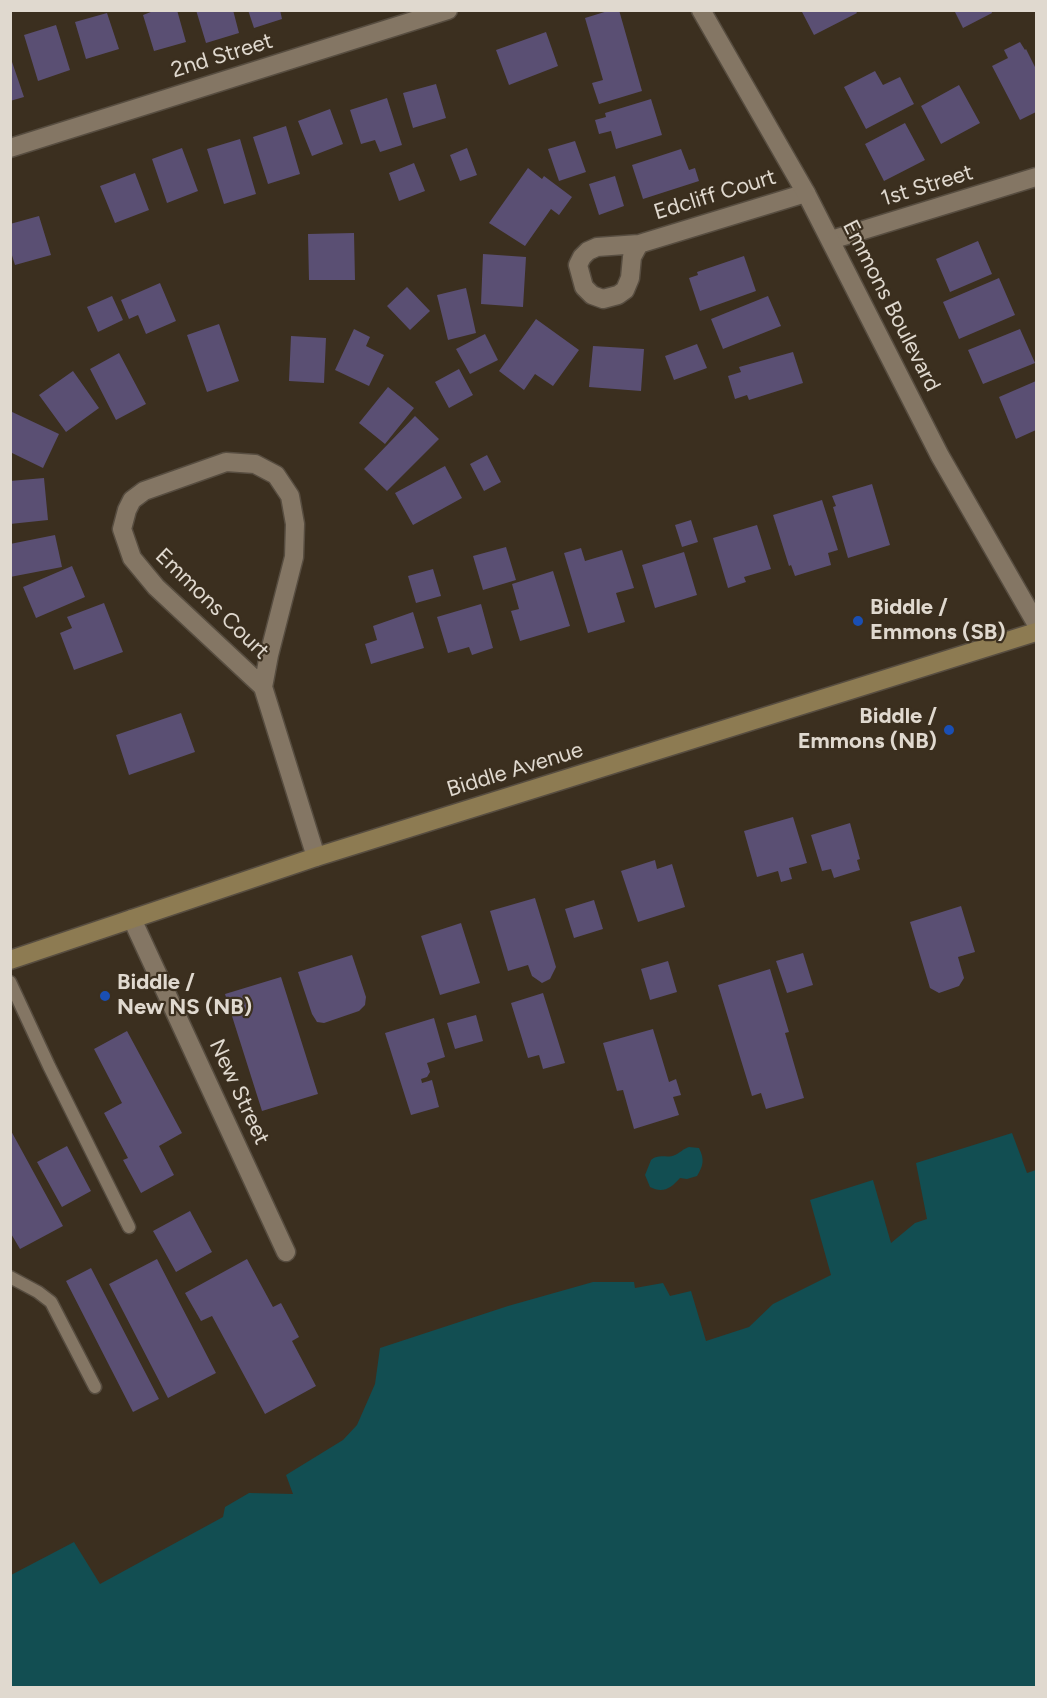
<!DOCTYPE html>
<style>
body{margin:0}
#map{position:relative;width:1047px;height:1698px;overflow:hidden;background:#3b2f1f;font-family:Figtree,sans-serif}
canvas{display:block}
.frame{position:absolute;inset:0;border:12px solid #e0d9cf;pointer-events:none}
</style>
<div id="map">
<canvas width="1047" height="1698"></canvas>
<div class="frame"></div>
</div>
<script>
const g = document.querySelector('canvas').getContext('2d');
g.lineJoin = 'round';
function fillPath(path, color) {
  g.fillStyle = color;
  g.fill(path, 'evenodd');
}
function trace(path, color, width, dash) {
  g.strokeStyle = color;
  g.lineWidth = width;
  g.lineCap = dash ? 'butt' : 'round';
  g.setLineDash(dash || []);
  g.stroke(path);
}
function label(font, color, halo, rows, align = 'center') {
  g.font = font + ' Figtree,sans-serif';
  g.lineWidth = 4.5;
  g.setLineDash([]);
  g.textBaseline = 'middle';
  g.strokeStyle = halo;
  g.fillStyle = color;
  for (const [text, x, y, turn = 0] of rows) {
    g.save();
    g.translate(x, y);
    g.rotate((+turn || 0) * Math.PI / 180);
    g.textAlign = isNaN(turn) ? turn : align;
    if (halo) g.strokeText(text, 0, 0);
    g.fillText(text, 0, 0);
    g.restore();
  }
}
fillPath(new Path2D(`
 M1012,1133L1027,1173L1036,1170V1687H11V1575L74,1542L100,1584L223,1517L225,1507L249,1493L293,1494L286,1475L343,1440L357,1425L375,1384L380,1348L508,1306L593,1282H634L635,1288L663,1283L670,1296L691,1291L706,1341L749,1327L773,1304L831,1275L810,1200L873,1180L891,1243L915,1223L927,1219L916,1163Z
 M689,1147L699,1148C705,1160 703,1166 697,1176L687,1179L680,1178C671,1188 663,1194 650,1187L645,1175L651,1160C659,1153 667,1159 675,1155C681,1152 683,1149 689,1147Z`), '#124e52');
fillPath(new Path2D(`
 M156,10H177L186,42L154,51L143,15Z
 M196,10H233L239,33L206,43Z
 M248,10H280L282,19L254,28Z
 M611,10H619L642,91L599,104L592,83L603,80L585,18Z
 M801,10H855L857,13L814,35Z
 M954,10H991L992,13L963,28Z
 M107,13L119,49L86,59L75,22Z
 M56,25L70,70L38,81L24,35Z
 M546,32L558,66L509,85L496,50Z
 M1020,42L1025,50L1026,49L1036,69V112L1020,120L992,66L1008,58L1004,50Z
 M10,56L24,97L10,101Z
 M875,71L883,85L900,77L914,104L866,129L844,87Z
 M436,84L446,118L413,128L403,93Z
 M959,85L980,123L941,144L921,106Z
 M387,98L402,145L380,152L375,140L361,144L350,110Z
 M651,99L662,135L616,149L611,131L599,134L595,120L606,117L605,113Z
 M330,109L343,144L312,156L298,121Z
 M905,123L925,160L884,181L865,144Z
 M286,126L300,174L268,184L253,137Z
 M240,139L256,194L224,204L207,149Z
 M575,141L586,172L559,181L548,149Z
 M182,148L198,191L167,203L152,159Z
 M467,148L477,175L460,181L450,155Z
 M681,149L689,170L695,168L699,181L643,199L632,165Z
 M414,163L425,191L399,201L389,173Z
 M528,168L542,179L544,176L572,197L559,215L551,209L525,246L489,223Z
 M135,173L149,210L115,223L100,186Z
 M615,176L624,206L599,215L589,184Z
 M39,216L51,255L15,265L10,249V224Z
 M354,233L355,280H309L308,234Z
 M978,241L992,274L950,292L936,259Z
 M483,254L526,257L523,307L481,304Z
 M744,256L756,291L700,311L689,278L698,275L697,272Z
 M999,278L1015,315L959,339L943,302Z
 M160,283L176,321L146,334L138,315L129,319L121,300Z
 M407,287L430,311L410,330L387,306Z
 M466,288L476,333L448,340L437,295Z
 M112,296L123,320L98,332L87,307Z
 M768,296L781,326L723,349L711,319Z
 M536,319L579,350L553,386L535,374L524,390L499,371Z
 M219,324L239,381L207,392L187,335Z
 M354,329L370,337L366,346L384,355L369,386L335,370Z
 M1020,329L1035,363L983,384L968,350Z
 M485,334L498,360L470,374L456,349Z
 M291,336L326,338L324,383L289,381Z
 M697,344L707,368L674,380L665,356Z
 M593,346L644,349L641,391L589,387Z
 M793,352L803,383L749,400L747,395L735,399L728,376L741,372L739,367Z
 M119,353L146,404L116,420L90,369Z
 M459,369L473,395L449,408L435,382Z
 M73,371L99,408L66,432L39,395Z
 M1036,381V430L1016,439L999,397Z
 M388,387L414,408L385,444L359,423Z
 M10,411L59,434L43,468L10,452Z
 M415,416L439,439L387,491L364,469Z
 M487,455L501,482L484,491L470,464Z
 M445,466L462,498L413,525L395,493Z
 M44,478L48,520L10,524V481Z
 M872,484L890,545L848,558L833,507L836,506L832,496Z
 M822,500L838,550L828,553L831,565L795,576L791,565L789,566L773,515Z
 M691,520L698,542L682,547L675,525Z
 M757,525L771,569L744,577L746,582L728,588L713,538Z
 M55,535L62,567L10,577V544Z
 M506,547L516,580L483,590L473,556Z
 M581,548L585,561L622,550L634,588L616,593L625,622L588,633L564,553Z
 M684,552L697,595L655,608L642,565Z
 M72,566L85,597L36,618L23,587Z
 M433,569L441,596L416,603L408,576Z
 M553,571L570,626L520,641L511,611L519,609L512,584Z
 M104,603L123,652L74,670L60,633L72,628L67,617Z
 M481,604L493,648L472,655L469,647L448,653L437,617Z
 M413,612L424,648L371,664L365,644L377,640L373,626Z
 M181,713L195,752L129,775L116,735Z
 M793,817L807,863L789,868L792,879L781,882L778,871L757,877L744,831Z
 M850,823L860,859L857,860L860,870L834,878L831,869L822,871L811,835Z
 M655,860L657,869L672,864L685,907L638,922L621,871Z
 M535,898L556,967L550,979L542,983L532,976L528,965L508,971L490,911Z
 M594,900L603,929L574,938L565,909Z
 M961,906L975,952L958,957L964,978L959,986L939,993L930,988L910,922Z
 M461,923L480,983L440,995L421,936Z
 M803,953L813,985L787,993L776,961Z
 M352,955L366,997L365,1005L359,1011L324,1023L317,1022L312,1014L298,972Z
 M668,961L677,992L650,1000L641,969Z
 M770,969L789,1032L785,1033L804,1098L766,1109L761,1093L752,1096L718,985Z
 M281,977L318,1094L262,1111L225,994Z
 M543,993L565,1063L543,1069L539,1055L528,1058L511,1003Z
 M476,1015L483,1041L455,1049L447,1023Z
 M434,1018L445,1057L427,1063L430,1072L427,1077L421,1079L422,1083L432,1080L439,1107L411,1115L385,1033Z
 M653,1029L669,1082L676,1079L681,1095L673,1097L679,1115L634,1129L623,1090L617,1091L603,1043Z
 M127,1031L182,1133L159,1146L174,1175L141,1193L123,1160L128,1158L104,1113L122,1103L94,1049Z
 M10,1129L63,1226L20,1249L10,1232Z
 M67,1146L91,1191L62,1207L37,1162Z
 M190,1211L212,1252L176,1272L153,1231Z
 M157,1259L216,1373L168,1398L109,1284Z
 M247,1259L273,1307L281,1303L299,1337L292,1341L316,1386L265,1414L212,1316L201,1321L185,1293Z
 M91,1268L159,1399L133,1412L66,1281Z`), '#5a4f73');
const service = new Path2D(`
 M10,982L49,1066L129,1227
 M10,1277L38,1292L51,1302L95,1387`);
const minor = new Path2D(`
 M10,148L448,10
 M831,240L1036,177
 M639,244L632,257L630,278L625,290L618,295L603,299L592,295L584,287L578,265L582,257L588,251L597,247L639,244L806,193
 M226,462L255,464L276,475L290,496L295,524L294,557L269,655L263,687L156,587L132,558L122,529L127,510L132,500L144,491Z
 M263,687L316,857
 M132,919L286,1252`);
const tertiary = new Path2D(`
 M701,10L806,193L940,456L1036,623`);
const secondary = new Path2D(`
 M10,960L316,857L1036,632`);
trace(service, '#574d40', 15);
trace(minor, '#574d40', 21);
trace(tertiary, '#574d40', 21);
trace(secondary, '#574d40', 21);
trace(service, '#847664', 12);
trace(minor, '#847664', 18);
trace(tertiary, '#847664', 18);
trace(secondary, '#8d7b52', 18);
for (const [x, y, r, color] of [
 [858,621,6,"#1a4fb4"],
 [949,730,6,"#1a4fb4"],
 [105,996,6,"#1a4fb4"]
]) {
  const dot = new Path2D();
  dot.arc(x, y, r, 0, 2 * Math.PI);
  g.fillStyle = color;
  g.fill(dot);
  trace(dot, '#3b2f1f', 2);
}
label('22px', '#e0d9cf', '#3b2f1f', [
 ["2nd Street",222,56,-17],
 ["1st Street",927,186,-17],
 ["Edcliff Court",715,195,-17],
 ["Emmons Boulevard",891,306,63],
 ["Emmons Court",212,604,44],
 ["Biddle Avenue",515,770,-17],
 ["New Street",239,1092,65]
]);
label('bold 22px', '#e0d9cf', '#3b2f1f', [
 ["Biddle /",870,608],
 ["Emmons (SB)",870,633],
 ["Biddle /",937,717,"right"],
 ["Emmons (NB)",937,742,"right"],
 ["Biddle /",117,983],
 ["New NS (NB)",117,1008]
], 'left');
</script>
